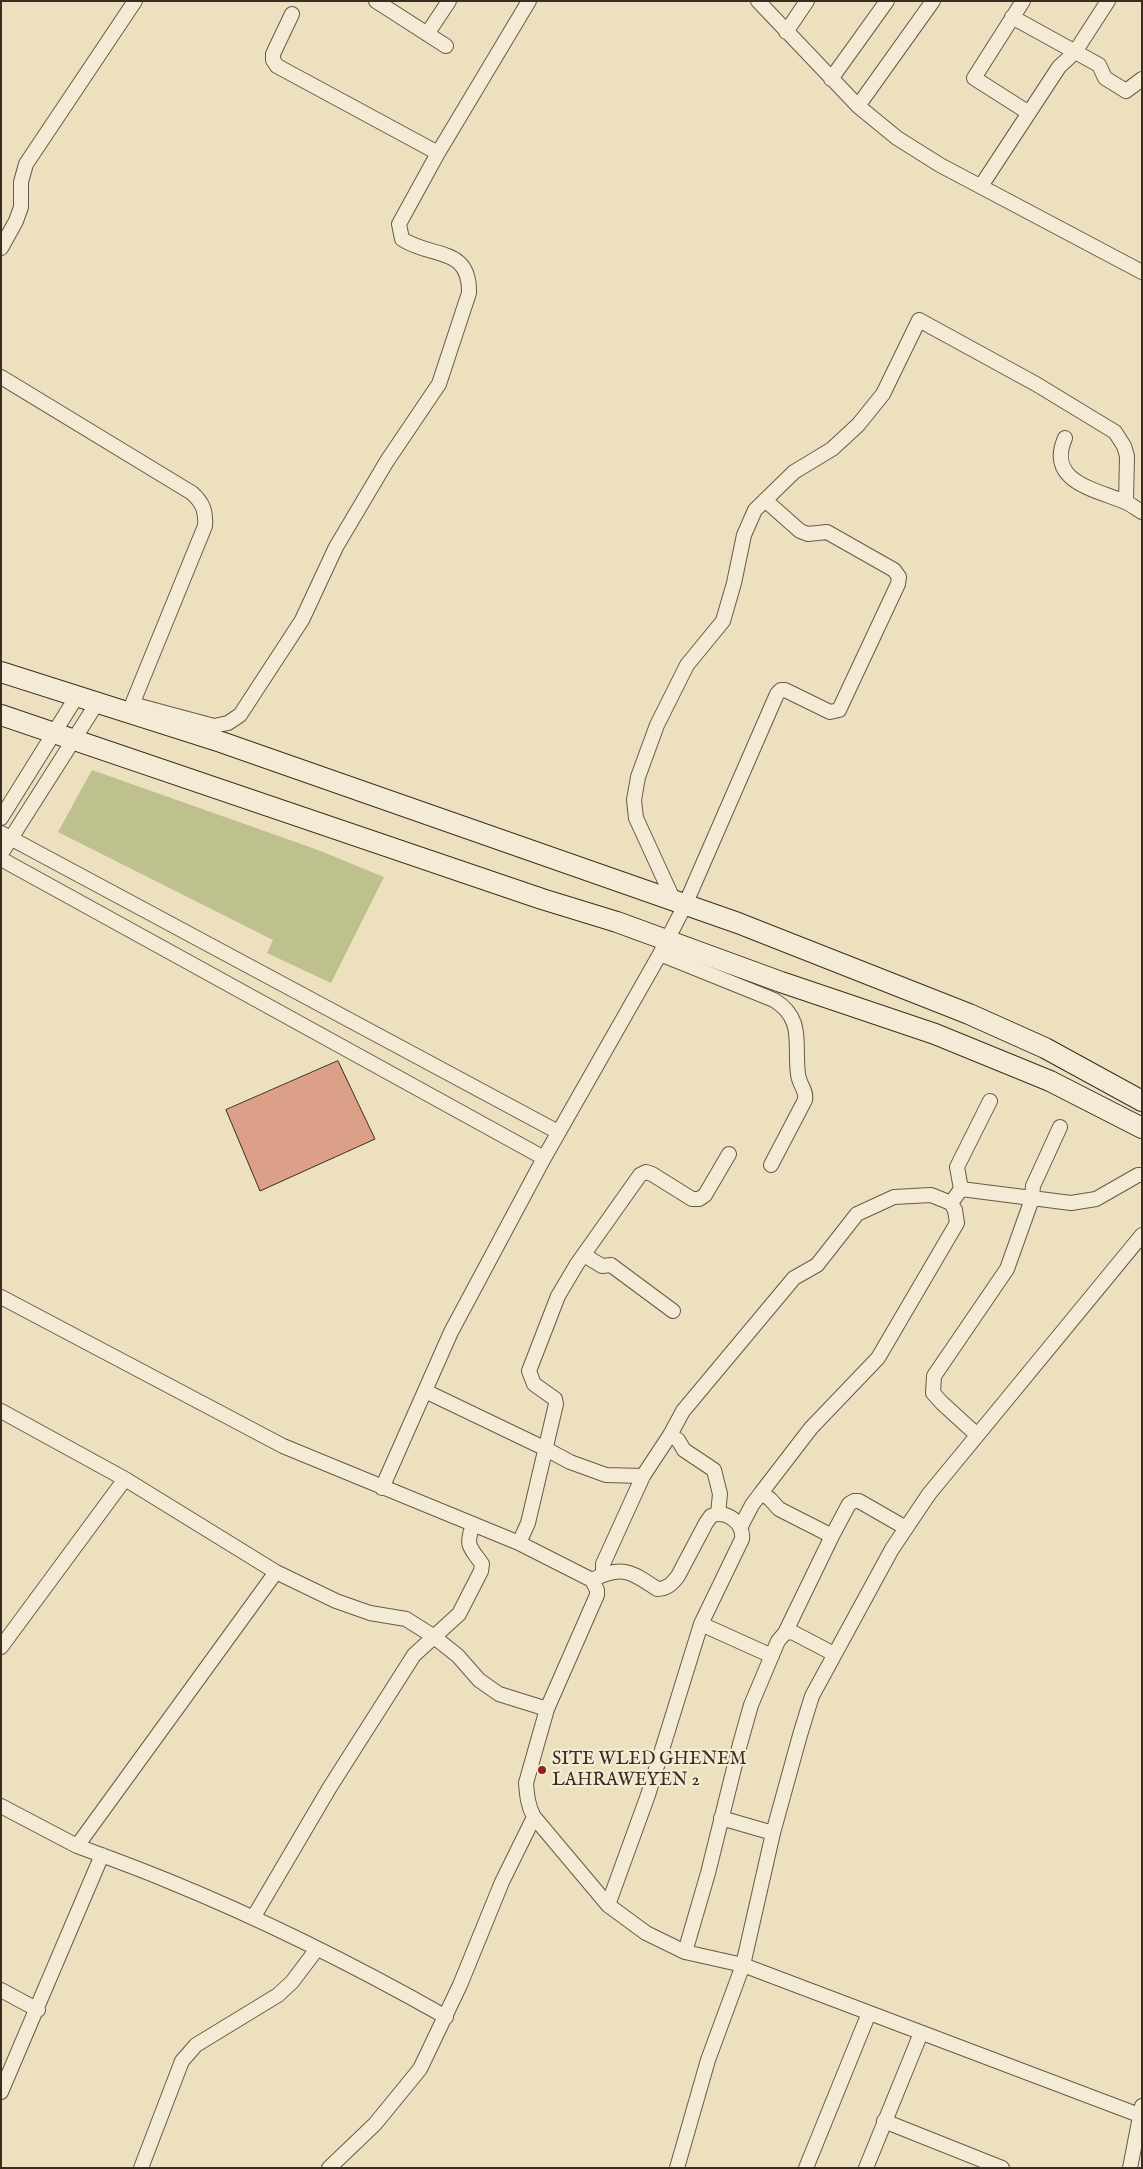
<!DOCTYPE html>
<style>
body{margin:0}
#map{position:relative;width:1143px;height:2169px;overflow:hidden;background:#ece0bf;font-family:"IM FELL English",serif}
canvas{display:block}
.frame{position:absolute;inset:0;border:2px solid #3b2d20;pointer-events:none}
</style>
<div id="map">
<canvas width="1143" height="2169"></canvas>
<div class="frame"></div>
</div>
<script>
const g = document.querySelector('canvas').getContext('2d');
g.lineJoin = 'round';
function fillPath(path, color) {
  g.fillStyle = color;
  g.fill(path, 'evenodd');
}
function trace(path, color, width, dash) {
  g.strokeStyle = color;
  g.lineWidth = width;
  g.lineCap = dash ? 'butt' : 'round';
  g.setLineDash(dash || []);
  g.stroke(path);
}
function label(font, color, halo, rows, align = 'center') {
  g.font = font + ' "IM FELL English",serif';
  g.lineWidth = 4.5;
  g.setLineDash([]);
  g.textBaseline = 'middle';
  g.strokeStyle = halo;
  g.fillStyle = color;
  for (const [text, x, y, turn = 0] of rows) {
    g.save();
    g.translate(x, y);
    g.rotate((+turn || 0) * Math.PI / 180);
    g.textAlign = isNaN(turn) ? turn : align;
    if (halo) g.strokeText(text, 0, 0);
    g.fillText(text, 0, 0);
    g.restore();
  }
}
fillPath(new Path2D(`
 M92,770L318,850L384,877L331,983L267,953L273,940L58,832Z`), '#bec08e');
const building = new Path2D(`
 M338,1061L375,1139L260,1191L226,1110Z`);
fillPath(building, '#dca088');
trace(building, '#3b2d20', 1);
const street = new Path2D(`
 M376,1L446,46
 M758,1L858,106L897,138L940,165L1142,272
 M1023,1L974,78L1029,113
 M292,14L273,54V60L277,66L438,153
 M1012,17L1099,65L1105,78L1126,91L1142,79
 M786,32L807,1
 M427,34L449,1
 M831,79L887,1
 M858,106L933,1
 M981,186L1059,67L1075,52L1108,1
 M1,248L16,221L21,207V182L26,164L135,1
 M1,377L192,493C203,503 206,511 205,526L129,712
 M1065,438C1046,482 1095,489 1125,502C1131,504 1136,509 1142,512
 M132,704L214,726L228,723L240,715L302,620L336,547L387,461L439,384L469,293C470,246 433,259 402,239L399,224L438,153L529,1
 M1,818L77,696
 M1,833L558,1132
 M1,854L97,703
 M1,859L544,1158
 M674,901L636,818L634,800L638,777L657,725L687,665L723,621L734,583L744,535L755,510L794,472L832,449L858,425L883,394L919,320L1036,384L1115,432L1124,446L1127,456L1126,502
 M660,954L774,1000C805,1019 794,1044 798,1074C799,1085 807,1090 805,1100L771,1165
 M961,1189L1071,1203L1096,1199L1138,1175H1142
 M584,1255L602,1266L611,1265L673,1311
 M1,1297L283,1446L519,1543L592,1580L597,1590V1595L547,1709L526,1783C527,1796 528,1806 534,1817L608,1905L646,1933L685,1952L743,1965L1139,2115
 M425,1391L546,1449L570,1462L606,1475L643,1476
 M1,1411L125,1479L276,1572L336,1601L370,1613L406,1619L433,1636L458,1656L479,1680L499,1694L547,1709
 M670,1435L678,1440L684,1450L714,1470L720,1494L718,1514
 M977,1435L942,1403L933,1393L934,1376L1007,1269L1032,1199L1033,1186L1060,1127
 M382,1488L451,1332L544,1158L660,954L685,905L777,694L781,690H785L830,712L839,710L898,584L899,577L894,570L827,532L808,534L800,531L765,500
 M761,1493L811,1428L878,1358L957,1223L955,1210L951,1203L961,1189L957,1167L990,1101
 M741,1526L752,1505L761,1493L770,1499L779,1509L832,1536L785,1633
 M832,1536L849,1504L854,1501H859L906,1528
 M519,1543L528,1523L556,1404L555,1399L534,1384L529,1371L558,1296L577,1264L640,1175L646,1172L652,1174L692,1199H699L705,1195L729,1154
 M603,1574V1564L643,1476L670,1435L683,1411L794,1278L817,1265L857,1214L894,1197L931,1195L951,1203
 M592,1580C621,1565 631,1571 657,1589C667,1589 672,1584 678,1576L706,1523L711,1516C726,1509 744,1523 742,1539L701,1624L648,1795L608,1905
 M701,1624L772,1656
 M1,1647L125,1479
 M1,1806L77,1846L276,1572
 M721,1818L773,1833
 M77,1846C107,1857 137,1868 166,1880C262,1919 356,1966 446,2017
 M253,1918L330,1787L414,1655L459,1614L481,1571L482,1564C470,1547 465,1546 473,1525
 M685,1952L708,1873L740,1744L751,1705L778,1641L785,1633L792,1632L834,1654
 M1,1990L38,2010
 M1,2092L102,1855
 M884,2121L1002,2168
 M141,2168L182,2061L196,2045L278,1995L292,1982L317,1949
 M329,2168L375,2124L420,2069L460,1985L502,1882L534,1817
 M677,2168L708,2060L743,1965L773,1833L800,1735L812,1696L892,1549L929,1494L1142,1235
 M806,2168L869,2013
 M866,2168L921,2033
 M1130,2168L1142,2106`);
const secondary = new Path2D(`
 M1,672L221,742L738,923L969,1014L1045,1048L1142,1101
 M1,715L542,899L617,922L781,982L935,1034L1050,1081L1142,1128`);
trace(street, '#675a48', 16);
trace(secondary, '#3b2d20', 22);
trace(street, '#f3ebd5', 14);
trace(secondary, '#f3ebd5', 20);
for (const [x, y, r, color] of [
 [542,1770,5,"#8f2418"]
]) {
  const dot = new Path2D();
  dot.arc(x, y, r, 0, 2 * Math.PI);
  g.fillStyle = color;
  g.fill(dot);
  trace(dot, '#f3ebd5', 2);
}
label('18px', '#3b2d20', '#f3ebd5', [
 ["SITE WLED GHENEM",552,1760],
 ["LAHRAWEYEN 2",552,1781]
], 'left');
</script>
